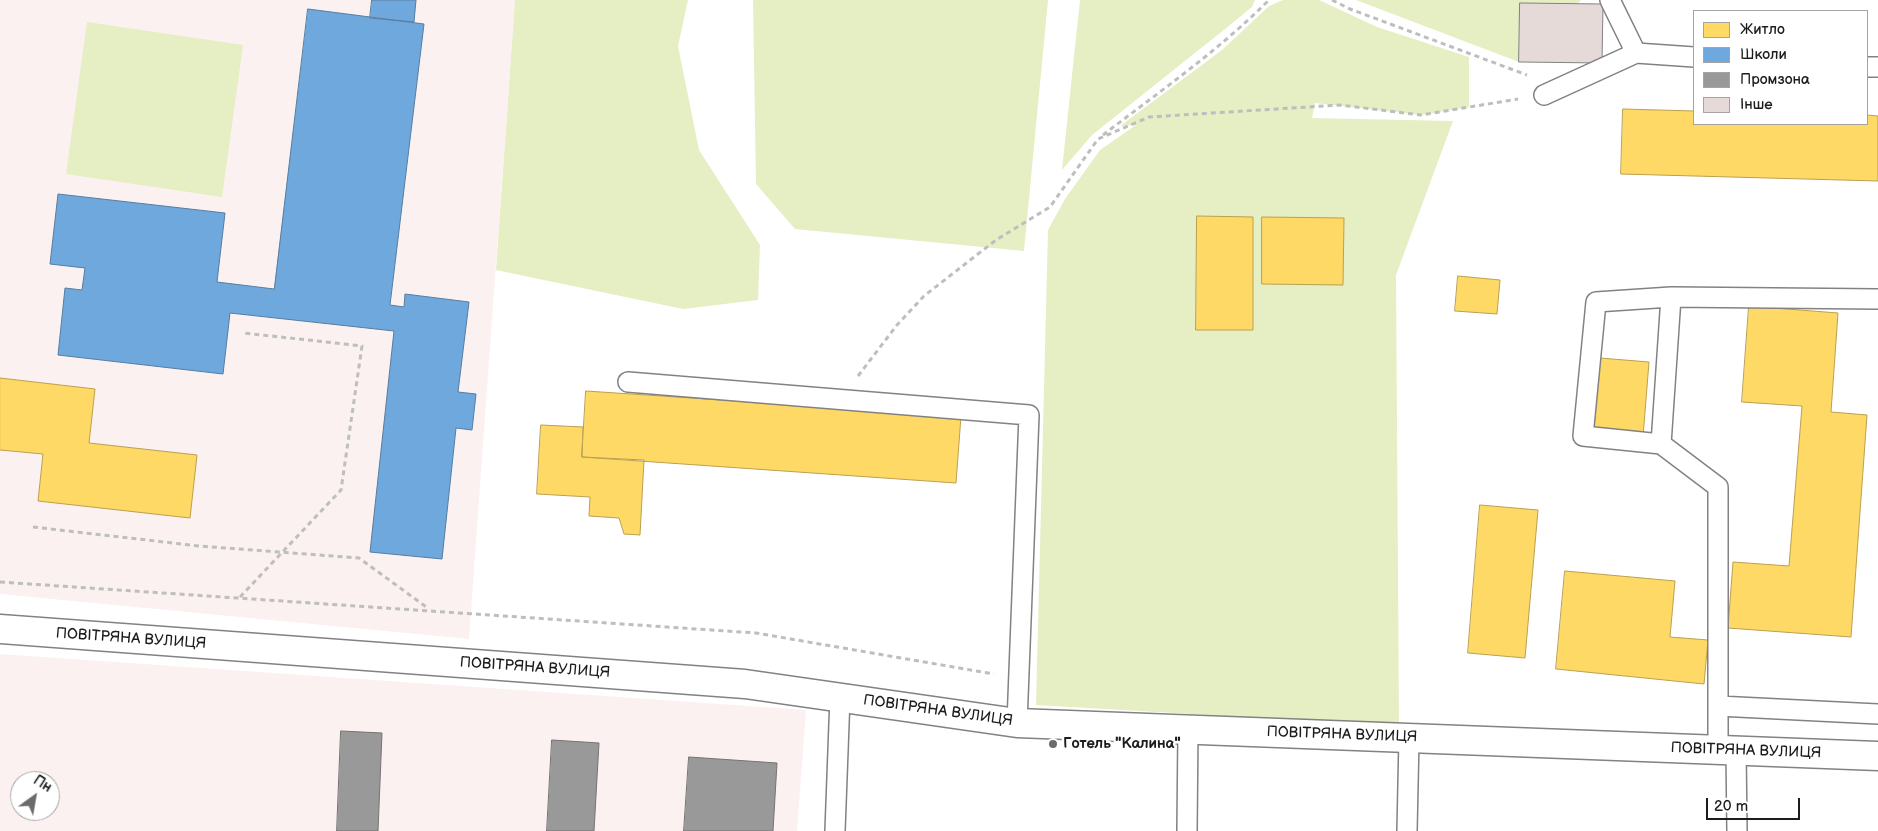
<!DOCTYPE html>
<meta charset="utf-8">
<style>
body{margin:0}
#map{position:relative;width:1878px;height:831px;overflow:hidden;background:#fff;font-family:"Balsamiq Sans",sans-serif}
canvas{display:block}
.legend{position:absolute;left:1693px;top:10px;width:175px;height:115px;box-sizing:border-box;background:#fff;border:1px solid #a4a4a4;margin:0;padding:6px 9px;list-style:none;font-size:15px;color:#1c1c1c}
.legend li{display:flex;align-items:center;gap:10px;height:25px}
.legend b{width:25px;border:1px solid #a4a4a4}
.north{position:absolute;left:10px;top:771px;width:50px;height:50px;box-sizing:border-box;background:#fff;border:1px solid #a4a4a4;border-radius:50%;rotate:32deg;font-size:14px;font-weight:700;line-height:20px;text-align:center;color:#1c1c1c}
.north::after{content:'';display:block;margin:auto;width:18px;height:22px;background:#6b6b6b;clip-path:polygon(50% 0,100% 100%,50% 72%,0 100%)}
.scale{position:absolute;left:1706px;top:798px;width:94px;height:22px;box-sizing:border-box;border:2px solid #1c1c1c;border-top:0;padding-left:6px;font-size:15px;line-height:18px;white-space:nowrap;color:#1c1c1c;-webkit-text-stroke:4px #fff;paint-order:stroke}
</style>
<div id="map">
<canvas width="1878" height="831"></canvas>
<ul class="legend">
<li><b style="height:14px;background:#ffd966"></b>Житло</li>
<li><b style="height:14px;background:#6fa8dc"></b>Школи</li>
<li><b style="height:14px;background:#999"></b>Промзона</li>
<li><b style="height:14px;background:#e5dad8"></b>Інше</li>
</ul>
<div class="north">Пн</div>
<div class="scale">20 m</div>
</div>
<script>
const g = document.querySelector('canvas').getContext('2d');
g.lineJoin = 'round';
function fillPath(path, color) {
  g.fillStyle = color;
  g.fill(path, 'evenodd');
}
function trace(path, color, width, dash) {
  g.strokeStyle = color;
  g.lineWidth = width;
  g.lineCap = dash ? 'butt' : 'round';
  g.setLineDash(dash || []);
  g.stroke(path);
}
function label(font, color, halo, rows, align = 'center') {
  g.font = font + ' "Balsamiq Sans",sans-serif';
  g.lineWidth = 5;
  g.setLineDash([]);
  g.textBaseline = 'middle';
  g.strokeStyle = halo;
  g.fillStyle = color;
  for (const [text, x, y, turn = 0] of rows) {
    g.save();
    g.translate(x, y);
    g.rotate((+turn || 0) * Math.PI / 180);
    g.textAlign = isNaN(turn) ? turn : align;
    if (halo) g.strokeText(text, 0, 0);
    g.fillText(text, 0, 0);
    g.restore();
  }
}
fillPath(new Path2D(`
 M0,0H515L469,639L0,594Z
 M0,654L806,710L797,831H0ZM20,781H50V811H20Z`), '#fbf1f0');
fillPath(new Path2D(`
 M515,0H688L678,46L699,150L760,245L758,300L683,309L496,270Z
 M753,0H1048L1024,251L795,229L756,184Z
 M1080,0H1255L1252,7L1225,29L1092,135L1062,170Z
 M1283,0H1319L1377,27L1469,57V107L1421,115L1315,103L1312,118L1453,121L1396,275L1399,726L1036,705L1048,230L1065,199L1100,150L1136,125L1120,126L1222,50L1269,6Z
 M1356,0H1581L1519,62Z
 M87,22L243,45L222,197L66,174Z`), '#e6eec4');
const homes = new Path2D(`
 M1623,109L1694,111V124H1867V115L1878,116V181L1621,174Z
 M1197,216L1253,217V330H1196Z
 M1262,217L1344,218L1343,285L1262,284Z
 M1458,276L1500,280L1497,314L1455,311Z
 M1749,306L1838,313L1831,412L1867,415L1851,637L1728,628L1733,562L1789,566L1802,406L1742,402Z
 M1600,358L1649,362L1643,437L1594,433Z
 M0,378L95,389L89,443L197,455L190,518L38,501L43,454L0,450Z
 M586,391L961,416L956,483L582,457Z
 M541,425L583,427L582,457L644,460L640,535L624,534L619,518L589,516L590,497L537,494Z
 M1480,505L1538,510L1525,658L1468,653Z
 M1565,571L1675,581L1670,637L1708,640L1704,684L1556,669Z`);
fillPath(homes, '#ffd966');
trace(homes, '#bba050', 1);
const schools = new Path2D(`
 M372,0H416L414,22L370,18Z
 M308,9L424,24L390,305L404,307L405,294L469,302L458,392L476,394L472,430L456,428L442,559L370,552L394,331L230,313L223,374L58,355L65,288L82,290L85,268L50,264L58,194L225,213L217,282L274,289Z`);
fillPath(schools, '#6fa8dc');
trace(schools, '#567ea2', 1);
const industry = new Path2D(`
 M341,731L382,733L378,831H337Z
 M552,740L599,743L594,831H547Z
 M689,757L777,763L773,831H684Z`);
fillPath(industry, '#999');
trace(industry, '#747474', 1);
const building = new Path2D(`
 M1520,3L1603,4L1602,63L1519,62Z`);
fillPath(building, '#e5dad8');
trace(building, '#828282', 1);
const service = new Path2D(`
 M1610,0L1636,53
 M1867,67H1878
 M1544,95L1636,53L1694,57
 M628,382L1029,415L1017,723
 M1661,444L1583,436L1596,302L1671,297
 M1718,706L1878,714
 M1718,749V487L1661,444L1671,297L1878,299
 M1736,750L1737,831
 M835,831L840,697
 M1187,831L1188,729
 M1407,831L1409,738`);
const minor = new Path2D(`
 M0,629L745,684L1017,723L1878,756`);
trace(service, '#828282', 22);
trace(minor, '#828282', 31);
trace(new Path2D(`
 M1332,0L1350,9L1527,75
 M1103,135C1159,92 1218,51 1269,0
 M858,376L897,325L924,296L996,240L1050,207L1098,139L1149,117L1340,105L1421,115L1518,99
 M33,527L199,546L359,558L429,609
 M0,582L756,633L994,674
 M240,597L341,490L362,346L244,333`), '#bebebe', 3, [5, 4]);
trace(service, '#fff', 19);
trace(minor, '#fff', 28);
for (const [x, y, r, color] of [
 [1053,744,5,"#6b6b6b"]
]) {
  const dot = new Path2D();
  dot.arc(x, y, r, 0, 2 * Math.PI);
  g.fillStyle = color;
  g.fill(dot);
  trace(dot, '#fff', 2);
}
label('15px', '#1c1c1c', '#fff', [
 ["ПОВІТРЯНА ВУЛИЦЯ",131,639,4],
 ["ПОВІТРЯНА ВУЛИЦЯ",535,668,4],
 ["ПОВІТРЯНА ВУЛИЦЯ",938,711,8],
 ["ПОВІТРЯНА ВУЛИЦЯ",1342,735,2],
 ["ПОВІТРЯНА ВУЛИЦЯ",1746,751,2]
]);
label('bold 15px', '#1c1c1c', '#fff', [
 ["Готель \"Калина\"",1063,744]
], 'left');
</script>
